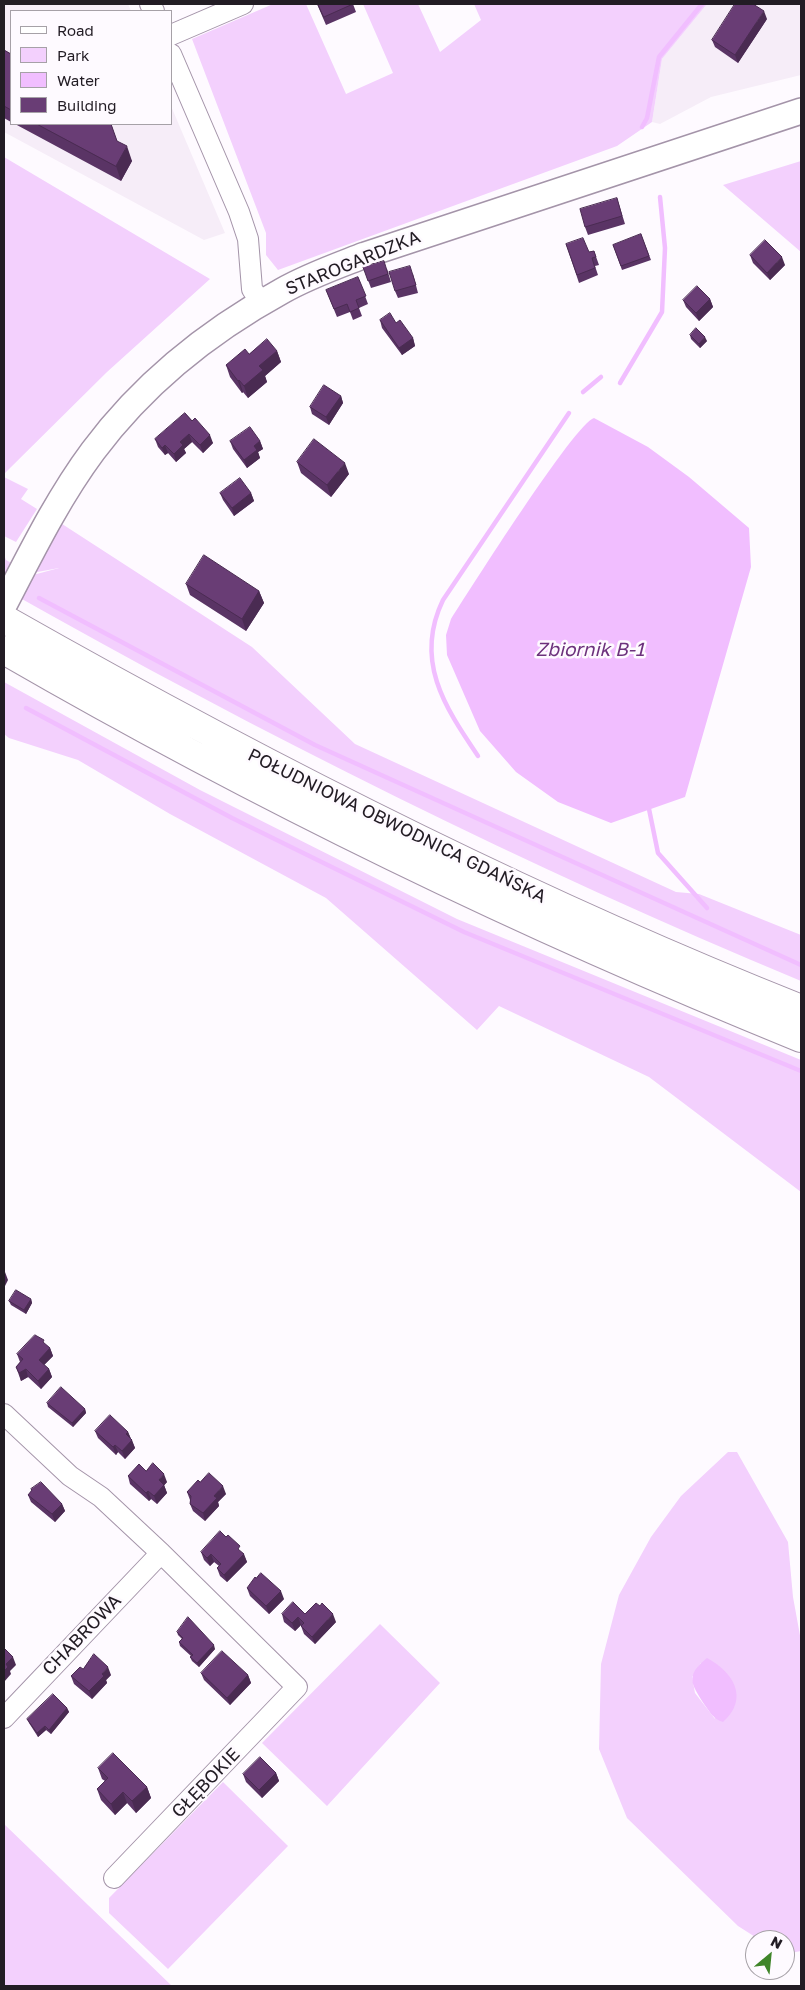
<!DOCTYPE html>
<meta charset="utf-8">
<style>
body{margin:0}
#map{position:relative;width:805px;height:1990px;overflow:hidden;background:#fefaff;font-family:"Golos Text",sans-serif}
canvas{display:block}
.frame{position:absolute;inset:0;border:5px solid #221c24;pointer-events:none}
.legend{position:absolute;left:10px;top:10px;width:162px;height:115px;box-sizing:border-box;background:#fefaff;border:1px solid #a6a1a7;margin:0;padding:6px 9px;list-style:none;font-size:15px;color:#221c24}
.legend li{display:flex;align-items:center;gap:10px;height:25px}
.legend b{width:25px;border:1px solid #a6a1a7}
.north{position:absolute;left:745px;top:1930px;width:50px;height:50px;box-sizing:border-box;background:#fefaff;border:1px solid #a6a1a7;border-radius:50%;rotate:28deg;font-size:14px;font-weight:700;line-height:20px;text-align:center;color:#221c24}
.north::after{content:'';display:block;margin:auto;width:18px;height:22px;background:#40852a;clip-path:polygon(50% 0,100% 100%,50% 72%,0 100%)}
</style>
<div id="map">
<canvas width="805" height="1990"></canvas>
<div class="frame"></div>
<ul class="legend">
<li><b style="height:6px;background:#fff"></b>Road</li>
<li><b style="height:14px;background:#f3d0fd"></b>Park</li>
<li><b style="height:14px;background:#f1beff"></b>Water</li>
<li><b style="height:14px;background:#693d75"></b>Building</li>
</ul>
<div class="north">N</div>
</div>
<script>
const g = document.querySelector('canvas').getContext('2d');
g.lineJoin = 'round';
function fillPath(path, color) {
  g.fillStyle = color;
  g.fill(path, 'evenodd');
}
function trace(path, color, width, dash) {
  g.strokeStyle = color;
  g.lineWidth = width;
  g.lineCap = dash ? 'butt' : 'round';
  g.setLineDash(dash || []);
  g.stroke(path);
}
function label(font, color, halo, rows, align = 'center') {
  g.font = font + ' "Golos Text",sans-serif';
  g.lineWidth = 5;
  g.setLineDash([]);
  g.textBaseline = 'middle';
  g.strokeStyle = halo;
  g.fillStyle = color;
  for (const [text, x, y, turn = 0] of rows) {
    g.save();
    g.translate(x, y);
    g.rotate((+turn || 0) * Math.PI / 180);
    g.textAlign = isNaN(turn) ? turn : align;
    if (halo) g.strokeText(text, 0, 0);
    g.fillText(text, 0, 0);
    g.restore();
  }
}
fillPath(new Path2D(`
 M4,4H128L131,11H11V124H171V106L225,233L204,240L4,132Z
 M707,4H801V75L711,97L660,124L652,122L662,59Z`), '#f6edf8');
fillPath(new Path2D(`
 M273,4H306L346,94L393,73L363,4H418L440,52L481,20L474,4H707L662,59L652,122L617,146L278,270L266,255V233L192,39Z
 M4,157L210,279L107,372L4,474Z
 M801,161V252L723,185Z
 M4,477L28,489L21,499L37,509L16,542L4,536Z
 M59,522L252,647L355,744L676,892L699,894L801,935V981C525,866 264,736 4,589V555L6,560L33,575L59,568L32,573Z
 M4,682L200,790L457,919L801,1060V1192L649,1077L499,1006L477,1030L326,898L170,814L78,760L9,738L4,734Z
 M728,1452H737L788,1542L793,1597L801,1641V1951L785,1954V1940H760L738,1926L627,1818L599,1749L601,1664L619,1595L651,1537L681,1496ZM701,1663L715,1719L695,1693L692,1677Z
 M380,1624L440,1683L327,1806L262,1743Z
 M223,1782L288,1846L168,1969L109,1913V1898Z
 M4,1824L172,1986H4Z`), '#f3d0fd');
fillPath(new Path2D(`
 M594,418L648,447L689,477L749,528L751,567L685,797L611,823L558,802L516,772L480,731L447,655L446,635L451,619C469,591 575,423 594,418Z
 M707,1658C733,1672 750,1698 723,1722C713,1719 710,1712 704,1704C691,1683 685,1676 707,1658Z`), '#f1beff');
trace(new Path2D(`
 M642,127L647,118L659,57L702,4
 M620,383L662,312L665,248L660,197
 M583,392L601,377
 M39,598L315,745L801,965
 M26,708L232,818L464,932L801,1071
 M478,756C444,706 414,660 443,600L569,413
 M649,809L658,853L707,908`), '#f1beff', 4.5);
const minor = new Path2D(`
 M150,4L154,11
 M171,35L243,4
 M171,54L239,212L248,239L252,289L261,303
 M4,1414L70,1476L101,1497L161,1553L297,1687L114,1878
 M4,1718L161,1553`);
const major = new Path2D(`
 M4,605C31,553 58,498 93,451C143,384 209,331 282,291C308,276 337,266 365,255L801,111`);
const highway = new Path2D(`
 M4,619C261,765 526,900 801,1009
 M4,650C260,798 527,927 801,1038`);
trace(minor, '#a494a9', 22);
trace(major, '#a494a9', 28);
trace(highway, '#a494a9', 30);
trace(minor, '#fff', 20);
trace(major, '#fff', 25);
trace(highway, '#fff', 28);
fillPath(new Path2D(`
 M317,4H353L356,12L326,25Z
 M767,19L738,63L715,47L712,40Z
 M4,50L11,54V122L4,118Z
 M15,124H111L117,141L132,161L121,181Z
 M617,198L625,224L588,235L585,227Z
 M641,234L651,260L622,270L613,245Z
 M566,244L589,252L594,251L599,265L595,266L598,275L579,283Z
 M750,255L785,265L770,280L753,263Z
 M363,267L387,269L391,282L371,288Z
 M413,274L418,293L398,298L395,291Z
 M358,277L368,304L359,308L362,316L353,320L350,312L337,317L326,290Z
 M710,299L713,307L699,321L686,307L683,300Z
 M380,320L396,323L413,338L415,346L402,355L382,328Z
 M690,335L707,341L700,348L691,339Z
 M277,351L281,362L265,376L267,382L248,398L243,392L242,393L230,377L226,365L249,354Z
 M341,396L343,403L329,425L312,414L310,407Z
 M185,413L213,443L203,453L192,442L184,449L186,453L176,462L168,453L165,455L158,447L155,439Z
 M230,441H260L263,449L258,452L260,458L247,468L233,449Z
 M297,462L349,474L331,497L301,473Z
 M220,493H251L254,501L234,516L223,500Z
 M186,584L259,591L264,603L246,631L190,595Z
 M31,1299L32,1303L26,1314L11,1305L9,1301Z
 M46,1345L50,1348L53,1356L44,1365L49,1369L52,1377L41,1389L28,1377L21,1381L16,1367L20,1362L17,1354Z
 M47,1403L85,1409L86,1413L73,1427L48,1407Z
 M95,1431L128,1432L135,1448L125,1459L118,1452L116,1455L98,1438Z
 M146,1471L167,1482L164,1485L167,1493L157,1504L151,1499L149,1501L130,1484L128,1476Z
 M200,1482L226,1494L218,1502L219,1506L205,1521L193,1511L190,1504V1500L187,1492Z
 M31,1489L62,1504L65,1511L55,1522L31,1502L28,1495L32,1491Z
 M201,1552L243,1553L247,1562L227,1582L220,1576L217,1568L219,1566L214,1562L210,1566L204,1560Z
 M247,1588L284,1599L269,1614L250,1596Z
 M282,1614H305L336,1622L315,1644L304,1634L301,1626H302L301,1625L295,1631L284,1622Z
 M177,1632L215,1649L199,1667L192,1661L190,1657L191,1656L180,1646L179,1642L182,1639L178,1635Z
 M83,1669L111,1675L106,1680L107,1683L92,1699L74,1684L71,1676Z
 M201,1673L248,1675L251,1683L230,1705L204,1680Z
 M67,1708L69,1712L51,1734L46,1730L38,1737L29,1723L27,1719Z
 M98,1768L147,1787L151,1798L136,1813L127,1803L115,1815L101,1800L97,1789L105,1781L102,1779Z
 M276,1773L279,1781L262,1798L246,1782L243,1774Z`), '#5a3465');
fillPath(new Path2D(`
 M764,11L767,19L738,63L735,55Z
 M127,146L132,161L121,181L116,166Z
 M782,257L785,265L770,280L767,273Z
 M710,299L713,307L699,321L696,313Z
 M705,337L707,341L700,348L699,344Z
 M413,338L415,346L402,355L399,348Z
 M277,351L281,362L265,376L267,382L248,398L244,386L259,366Z
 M239,380L243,392L242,393L238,381Z
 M341,396L343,403L329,425L326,417Z
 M189,434L192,442L184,449L186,453L176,462L174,454L180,442Z
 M210,435L213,443L203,453L200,445Z
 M260,441L263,449L258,452L260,458L247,468L244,460L254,446Z
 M165,445L168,453L165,455L162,448Z
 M345,463L349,474L331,497L327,485Z
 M251,493L254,501L234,516L232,508Z
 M259,591L264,603L246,631L242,619Z
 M5,1272L8,1280L4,1288V1274Z
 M31,1299L32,1303L26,1314L24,1310Z
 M50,1348L53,1356L42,1367L39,1360Z
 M26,1369L28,1377L21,1381L19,1373Z
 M49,1369L52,1377L41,1389L38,1381Z
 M85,1409L86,1413L73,1427L72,1423Z
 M128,1432L131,1439L126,1434Z
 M132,1440L135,1448L125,1459L122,1451Z
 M115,1445L118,1452L116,1455L113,1447Z
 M164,1474L167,1482L162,1488L159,1480Z
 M164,1485L167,1493L157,1504L154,1496Z
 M223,1486L226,1494L218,1502L219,1506L205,1521L203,1513L214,1496Z
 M148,1491L151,1499L149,1501L146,1493Z
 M62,1504L65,1511L55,1522L52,1514Z
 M211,1554L214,1562L210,1566L207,1558Z
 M244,1554L247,1562L227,1582L224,1575Z
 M281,1591L284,1599L269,1614L266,1606Z
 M333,1614L336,1622L315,1644L312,1637Z
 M298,1617L301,1625L295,1631L292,1623Z
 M214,1645L215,1649L199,1667L197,1663Z
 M13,1657L16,1665L10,1671L11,1674L4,1682V1671L6,1664Z
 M108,1667L111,1675L106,1680L107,1683L92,1699L89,1691L102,1674Z
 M248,1675L251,1683L230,1705L227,1698Z
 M67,1708L69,1712L51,1734L49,1730Z
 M45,1726L46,1730L38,1737L37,1733Z
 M276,1773L279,1781L262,1798L259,1790Z
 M147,1787L151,1798L136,1813L132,1801Z
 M123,1792L127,1803L115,1815L111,1804Z`), '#4a2b52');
const building = new Path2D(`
 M318,4H353L324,17Z
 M735,4H753L764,11L735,55L712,40Z
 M4,50L11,54V110L4,106Z
 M37,124H111L117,141L127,146L116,166Z
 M617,198L622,216L585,227L580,209Z
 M641,234L649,256L621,266L613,245Z
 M583,238L589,252L594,251L596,257L592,258L595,268L577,275L566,244Z
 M765,240L782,257L767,273L750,255Z
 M384,261L388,274L368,281L363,267Z
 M410,266L416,285L395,291L389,272Z
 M358,277L366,296L356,300L359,308L350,312L347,304L334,309L326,290Z
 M697,286L710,299L696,313L683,300Z
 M390,313L396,323L400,320L413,338L399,348L380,320Z
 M696,328L705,337L699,344L690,335Z
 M267,339L277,351L259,366L263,370L244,386L239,380L238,381L226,365L245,349L249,354Z
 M324,385L341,396L326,417L310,407Z
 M185,413L192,421L195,418L210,435L200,445L189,434L180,442L183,445L174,454L165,445L162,448L155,439Z
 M250,427L260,441L254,446L257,450L244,460L230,441Z
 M314,439L345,463L327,485L297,462Z
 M240,478L251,493L232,508L220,493Z
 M204,555L259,591L242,619L186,584Z
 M16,1290L31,1299L24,1310L9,1301Z
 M35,1335L44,1340L43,1342L50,1348L39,1360L49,1369L38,1381L26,1369L19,1373L16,1367L23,1359L17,1354Z
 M61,1387L85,1409L72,1423L47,1403Z
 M110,1415L128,1432L126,1434L132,1440L122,1451L115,1445L113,1447L95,1431Z
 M153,1463L164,1474L159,1480L164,1485L154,1496L148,1491L146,1493L128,1476L139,1464L146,1471Z
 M209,1473L223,1486L214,1496L217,1498L203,1513L190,1504L191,1496L187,1492L198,1480L200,1482Z
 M41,1482L62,1504L52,1514L28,1495L32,1490L31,1489Z
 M220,1531L226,1537L228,1535L240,1546L238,1549L244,1554L224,1575L217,1568L221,1564L211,1554L207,1558L201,1552Z
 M261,1573L281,1591L266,1606L247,1588L255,1577L256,1578Z
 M293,1602L305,1614L316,1603L320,1606L322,1603L333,1614L312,1637L301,1626L304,1623L298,1617L292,1623L282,1614Z
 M188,1617L214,1645L197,1663L190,1657L193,1655L179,1642L183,1638L177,1632Z
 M4,1648L13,1657L6,1664L8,1667L4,1671Z
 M222,1651L248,1675L227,1698L201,1673Z
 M94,1654L108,1667L102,1674L104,1676L89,1691L71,1676L80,1667L83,1669Z
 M53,1694L67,1708L49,1730L45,1726L37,1733L27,1719Z
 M113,1753L147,1787L132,1801L123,1792L111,1804L97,1789L108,1778L98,1768Z
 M260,1757L276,1773L259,1790L243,1774Z`);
fillPath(building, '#693d75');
trace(building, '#4a2b52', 1);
label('18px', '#221c24', '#fefaff', [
 ["STAROGARDZKA",353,263,-22],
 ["POŁUDNIOWA OBWODNICA GDAŃSKA",397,826,26],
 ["CHABROWA",82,1635,-46],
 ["GŁĘBOKIE",206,1783,-46]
]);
label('italic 19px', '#6d327d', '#fefaff', [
 ["Zbiornik B-1",590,650]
]);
</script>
